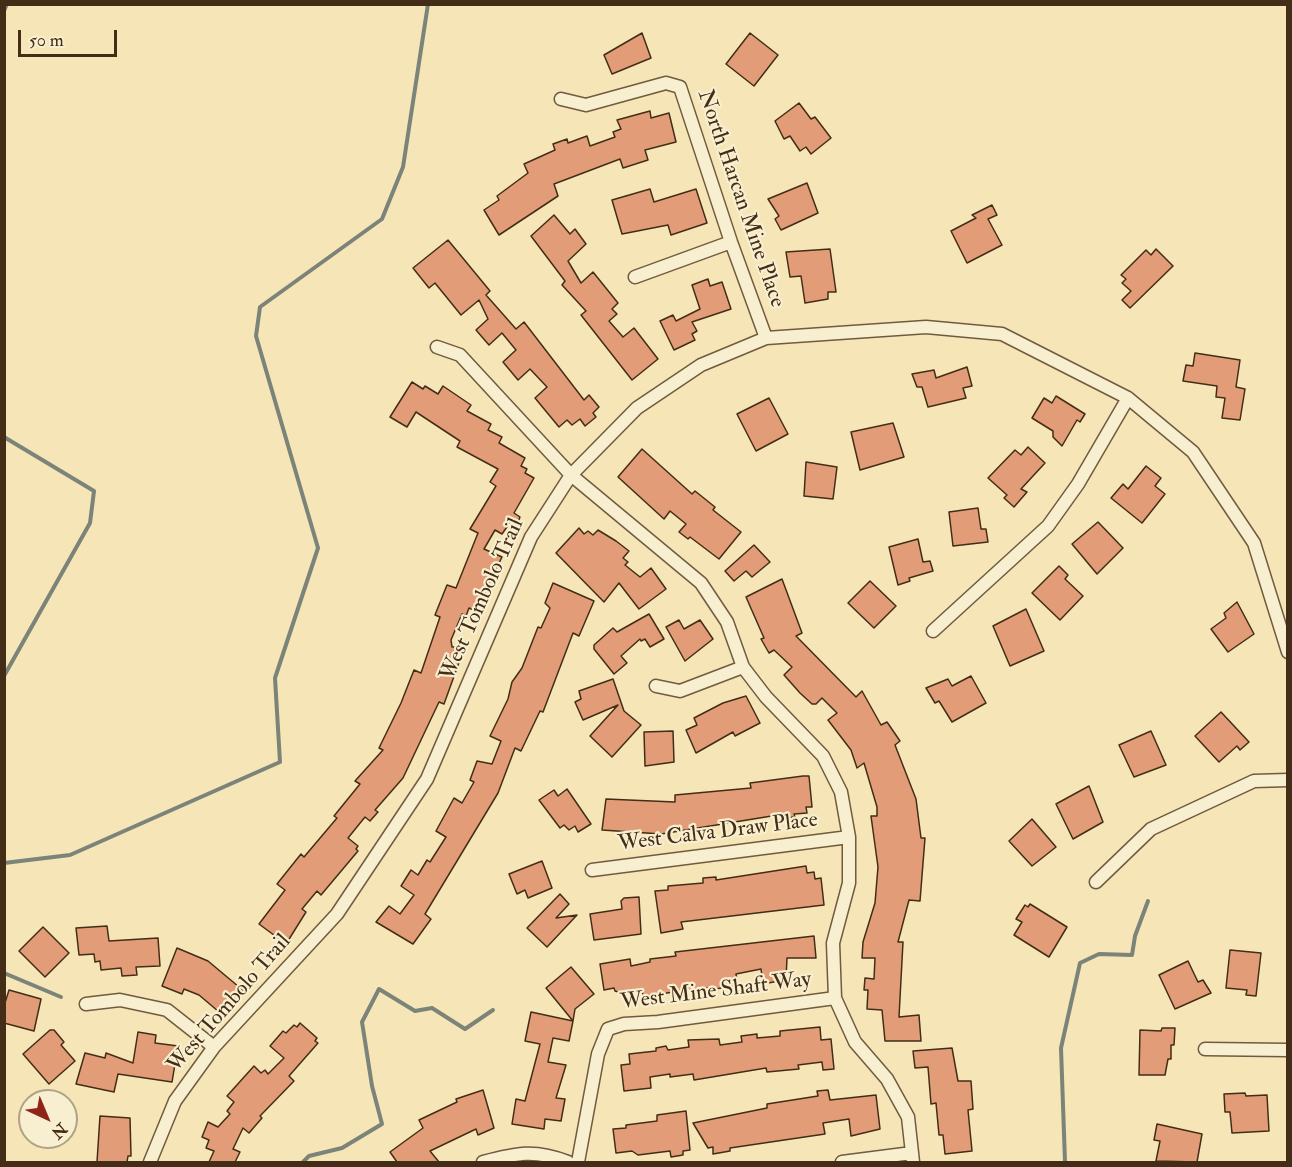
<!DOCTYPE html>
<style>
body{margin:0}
#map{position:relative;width:1292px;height:1167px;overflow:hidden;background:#f5e5b7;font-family:"IM FELL Double Pica",serif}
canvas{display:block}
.frame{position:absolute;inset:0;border:6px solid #432d16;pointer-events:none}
.north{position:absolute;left:18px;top:1089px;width:60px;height:60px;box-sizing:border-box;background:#f8eed0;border:2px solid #b0a186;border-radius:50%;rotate:136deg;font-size:16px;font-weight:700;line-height:24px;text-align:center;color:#432d16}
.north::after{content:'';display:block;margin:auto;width:21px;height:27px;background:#8f2418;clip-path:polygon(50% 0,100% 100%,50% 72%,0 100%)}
.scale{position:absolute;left:18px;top:30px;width:99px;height:27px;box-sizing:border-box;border:3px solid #432d16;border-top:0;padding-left:8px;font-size:18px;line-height:21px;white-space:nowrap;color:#432d16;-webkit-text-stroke:4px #f8eed0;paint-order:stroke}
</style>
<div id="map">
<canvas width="1292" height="1167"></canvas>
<div class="frame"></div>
<div class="north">N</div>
<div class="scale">50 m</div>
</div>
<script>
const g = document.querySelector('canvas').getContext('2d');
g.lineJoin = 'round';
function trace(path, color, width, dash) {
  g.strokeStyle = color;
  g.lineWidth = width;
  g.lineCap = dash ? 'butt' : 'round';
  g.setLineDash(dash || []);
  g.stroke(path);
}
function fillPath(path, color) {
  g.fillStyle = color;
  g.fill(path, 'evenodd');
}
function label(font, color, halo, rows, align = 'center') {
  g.font = font + ' "IM FELL Double Pica",serif';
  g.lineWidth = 4.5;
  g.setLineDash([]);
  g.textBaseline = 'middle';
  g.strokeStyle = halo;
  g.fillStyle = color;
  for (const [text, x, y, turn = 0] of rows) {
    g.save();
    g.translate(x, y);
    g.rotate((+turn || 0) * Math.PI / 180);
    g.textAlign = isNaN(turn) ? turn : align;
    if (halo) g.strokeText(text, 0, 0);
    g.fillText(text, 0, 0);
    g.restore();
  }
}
trace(new Path2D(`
 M4,11L7,4
 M4,437L94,491L90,523L4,676
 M4,863L70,855L280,762L275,678L318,548L256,336L260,307L382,219L403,167L428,4
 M4,973L61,997
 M303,1162L309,1156L342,1148L382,1124L372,1086L362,1022L379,989L415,1011L432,1008L465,1029L493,1010
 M1065,1162L1061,1048L1080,963L1099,954L1132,955L1135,936L1148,901`), '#7c8378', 4);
const building = new Path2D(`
 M642,33L651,58L612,74L604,55Z
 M750,33L778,55L754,86L726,64Z
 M799,103L811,119L815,117L831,138L811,154L806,147L800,151L790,136L784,139L775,121Z
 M650,111L651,118L669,113L676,142L645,150L648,160L623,168L620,159L554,184L558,196L499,235L484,210L499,200L497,196L528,173L524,164L555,150L553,144L567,139L568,143L587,136L590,146L615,137L613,132L621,129L617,120Z
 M807,183L818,213L781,230L775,219L779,216L768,199Z
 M650,189L654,202L696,189L707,223L671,235L668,225L622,234L612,200Z
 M992,205L997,215L988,219L1002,245L967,263L951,231L976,218L972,215Z
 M554,215L570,234L575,229L586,244L568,261L581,283L593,272L618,303L612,309L617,314L609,321L623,337L634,328L658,359L632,380L581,315L586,311L562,285L565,281L531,236Z
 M448,240L490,291L486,295L516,329L524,322L584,400L589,395L599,407L593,413L596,417L585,426L580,419L572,425L567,420L559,427L535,398L547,387L530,369L518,380L503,362L516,350L502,333L489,345L476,330L488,319L479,300L461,315L435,283L429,288L413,268Z
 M830,249L836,292H828V299L805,303L801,276L790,277L786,252Z
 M1156,249L1173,266L1130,308L1122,300L1131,291L1122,283L1126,279L1121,275L1146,250L1151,255Z
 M708,279L710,286L722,282L731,309L692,322L697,331L692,334L695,340L674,350L660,321L673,315L676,321L700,309L692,285Z
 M1195,353L1240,360L1236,387L1245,389L1240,420L1222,418L1225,398L1216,397L1217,386L1183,381L1186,365L1193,366Z
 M967,367L972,386L963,388L966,398L928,407L922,387H917L912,374L934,370L936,378Z
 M412,382L423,389L425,386L438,394L443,386L471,405L467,411L491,424L488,430L502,437L499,443L525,458L521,466L527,469L525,473L534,478L514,513L520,517L516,527L509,524L502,534L495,530L484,549L502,557L476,611L469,608L466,616L462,614L451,640L452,647H456L454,652L461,657L444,704L439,702L403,778L375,810L378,812L370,821L365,817L348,838L358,846L356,849L358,851L321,895L317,891L302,909L306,912L286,944L259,924L285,890L277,884L301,854L304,857L337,818L334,816L360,784L355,781L383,750L379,748L401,703L414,670L421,673L440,617L435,615L447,585L456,588L478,533L470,529L496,486L490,482L498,469L457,447L460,441L416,412L407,427L390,417Z
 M1056,396L1085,414L1080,422L1077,420L1062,446L1053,437V431L1032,418L1044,398L1052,403Z
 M769,398L788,434L756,451L737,414Z
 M893,423L904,457L860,470L851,432Z
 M1028,447L1045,463L1021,489L1027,492L1014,507L1004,498L1007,495L988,478L1015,450L1021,455Z
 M642,449L692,494L695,491L715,507L713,510L741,532L719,559L690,537L688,539L679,532L686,524L670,511L664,519L618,477Z
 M806,462L837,467L833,499L804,496Z
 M1146,466L1161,478L1155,486L1165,494L1142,523L1111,498L1123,484L1128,489Z
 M978,508L981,529H986L988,542L953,546L949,512Z
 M1098,522L1123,548L1097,574L1072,544Z
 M579,528L584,534L588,531L593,535L598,530L616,541L629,551L623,558L628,562L625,565L640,577L651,568L666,589L639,609L619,583L604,602L556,553Z
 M918,539L923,562L930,561L933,571L909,578L910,581L898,585L889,547Z
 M754,545L770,562L752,577L746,571L734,581L725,571Z
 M1059,566L1068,575L1065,579L1083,596L1060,620L1032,593Z
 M782,579L802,633L796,636L856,697L862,691L881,725L887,722L900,741L895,745L916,799L921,838H925L920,901L909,900L898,942H903L899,1017L919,1015L921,1041H885L882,1010L867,1009L868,990H864L865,978L874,979L875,958H862L863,942L875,903L878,867L871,816H877V807L864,763L857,768L851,750L828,720L837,713L822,698L816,704H812L800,693L784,675L792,667L774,650L769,653L761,639L764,638L746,597Z
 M870,581L896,606L874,628L848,603Z
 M553,583L594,601L579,636L573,633L543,712L540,711L521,751L515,748L498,793L425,914L431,919L413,944L376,922L389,906L400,914L414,895L401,886L411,870L418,875L427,860L430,862L446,837L436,831L454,798L462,803L474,782L470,780L477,761L492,764L501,741L490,736L508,699L512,682L522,668L538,627L541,628L550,608L545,603Z
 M1237,602L1254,634L1228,652L1211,629L1226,618L1224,613Z
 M1026,609L1044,651L1010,666L993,626Z
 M649,614L664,639L650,647L645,639L641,641L640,639L621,656L627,663L614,674L594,649V645L613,628L617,632Z
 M679,620L684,629L700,620L713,639L685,661L666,627Z
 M971,676L986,703L952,722L939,701L935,703L926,688L948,679L952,686Z
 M613,679L624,711L641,725L612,757L590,736L618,705L583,720L575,702L581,699L579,691Z
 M746,696L760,723L735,736L733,732L696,753L686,730L697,725L694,718L723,703Z
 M1221,712L1249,742L1240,750L1237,746L1219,762L1195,736Z
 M673,731L674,762L645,766L644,732Z
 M1151,731L1166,765L1134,777L1119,745Z
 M803,776H809L812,807H806L807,813L794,814L795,817L784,818V814L661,834L602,830L606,799L675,802V795L751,788L750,783Z
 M1089,786L1103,822L1073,839L1056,804Z
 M567,789L591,824L578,832L575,826L569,830L564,825L560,828L539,800L554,790L558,796Z
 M1032,819L1056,847L1032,866L1009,841Z
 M542,861L552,888L528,898L525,890L517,894L509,874Z
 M806,866L807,873L814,872L815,879L821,878L824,905L681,922L683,929L661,933L655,891L668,890V886L703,883V878L716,877V880Z
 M560,894L569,904L556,918L577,915L547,947L527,928Z
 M639,897L641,934L594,940L590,914L622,909L621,901L624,898Z
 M1030,904L1067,927L1049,957L1014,935L1022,922L1016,919L1025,905L1028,907Z
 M107,926L109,941L158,938L160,966L136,967L137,975L122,976L121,968L101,970L100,961L95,962L94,954L79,955L76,928Z
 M43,927L69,953L45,977L19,951Z
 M814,936L816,958H787L786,979L784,980L763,984L761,969L736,974L738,986L714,989V987L643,996L642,989L622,993L615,991L614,988L604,990L600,964L630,959L631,966L650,962V959L676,956L675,952Z
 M177,948L208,961L245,992L225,1017L199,995L184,989L182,994L162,986Z
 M1230,950L1261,953L1256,996L1246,995L1247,990L1226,988Z
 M1188,961L1198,982L1203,980L1211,993L1175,1009L1159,975Z
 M571,967L594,994L575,1009L573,1021L546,988Z
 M9,990L41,999L34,1031L4,1023V1006Z
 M531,1012L573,1021L569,1041L553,1038L548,1062L566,1065L556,1098L565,1099L561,1121L545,1119L544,1129L512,1124L516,1099L525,1101L540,1044L525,1041Z
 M300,1023L317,1038L315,1041L318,1043L289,1076L294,1081L260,1116L262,1118L249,1133L243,1128L233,1149L240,1152L235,1162H209L214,1151L206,1148L209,1140L202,1137L208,1122L218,1127L230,1114L227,1111L234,1102L227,1096L254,1066L261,1073L265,1070L268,1074L284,1058L270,1046L283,1031L286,1033L294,1025L297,1027Z
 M820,1027L821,1040L831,1039L834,1069L823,1070L822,1062L798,1065L799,1069L767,1072L766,1068L694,1080L693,1074L670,1077V1074L650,1077L651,1088L624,1091L621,1065L630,1064L629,1054L656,1051V1048L666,1046L668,1050L689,1047L688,1040L719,1039L720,1045L742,1042L741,1036L757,1034V1038L780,1036V1031Z
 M1162,1028H1175L1174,1045H1171V1059H1168L1165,1075H1139L1140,1030L1161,1031Z
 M50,1030H54L64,1042L61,1045L75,1061L49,1084L23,1054Z
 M138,1032L156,1035L155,1043L178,1046L172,1082L118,1074L114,1092L76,1084L85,1053L105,1058L106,1053L133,1063Z
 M952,1048L958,1081H971L973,1109L968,1110L972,1151L945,1154L943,1135H939L936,1103L931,1104L928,1067L915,1068L913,1051Z
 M483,1090L494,1128L478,1135L476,1129L430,1151L439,1162H397L390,1152L423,1128L419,1120L457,1102L456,1099Z
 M828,1090L830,1100L876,1095L880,1129L851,1136L849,1119L823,1123L825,1134L730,1148V1151L713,1154V1147L708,1148L693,1123L767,1108V1104L818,1096L817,1091Z
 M1245,1093L1246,1096L1267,1095L1269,1131L1232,1133L1230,1112H1225L1224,1094Z
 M686,1111L690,1150L683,1151V1155L671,1157L670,1151L638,1155L632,1151L616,1153L613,1129L626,1128V1125L657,1121V1115Z
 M100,1116L130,1118L131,1156H128L127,1162H97Z
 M1157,1124L1202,1134L1197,1162L1156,1161L1160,1141L1154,1140Z`);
fillPath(building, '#e29d78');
trace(building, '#432d16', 1.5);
const street = new Path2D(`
 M561,99L586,105L666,83L680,87L731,242L766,338
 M635,277L731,242
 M437,347L460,355L571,475L701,583L727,622L743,667L766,697L823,756L841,792L849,837V883L833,943L835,998L855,1042L887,1079L908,1117L913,1162
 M933,631L1048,526L1078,484L1128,398
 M656,686L680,691L743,667
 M592,870L849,837
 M1096,882L1151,829L1254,781L1288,780
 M86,1004L120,1000L167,1010L214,1047
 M1205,1049L1288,1050
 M150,1162L175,1101L214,1047L337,914L427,779L531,537L571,475L637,408L701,365L766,338L926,327L1002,334L1128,398L1193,452L1254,543L1288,652
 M483,1162C517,1153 535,1149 568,1162
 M578,1162L598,1054L608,1029L624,1024L658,1022L835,998
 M842,1162L912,1153`);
trace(street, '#705b3e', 15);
trace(street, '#f8eed0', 12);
label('22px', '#432d16', '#f8eed0', [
 ["North Harcan Mine Place",740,199,71],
 ["West Tombolo Trail",483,600,-66],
 ["West Calva Draw Place",718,833,-7],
 ["West Mine Shaft Way",716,992,-7],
 ["West Tombolo Trail",230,1004,-49]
]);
</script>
